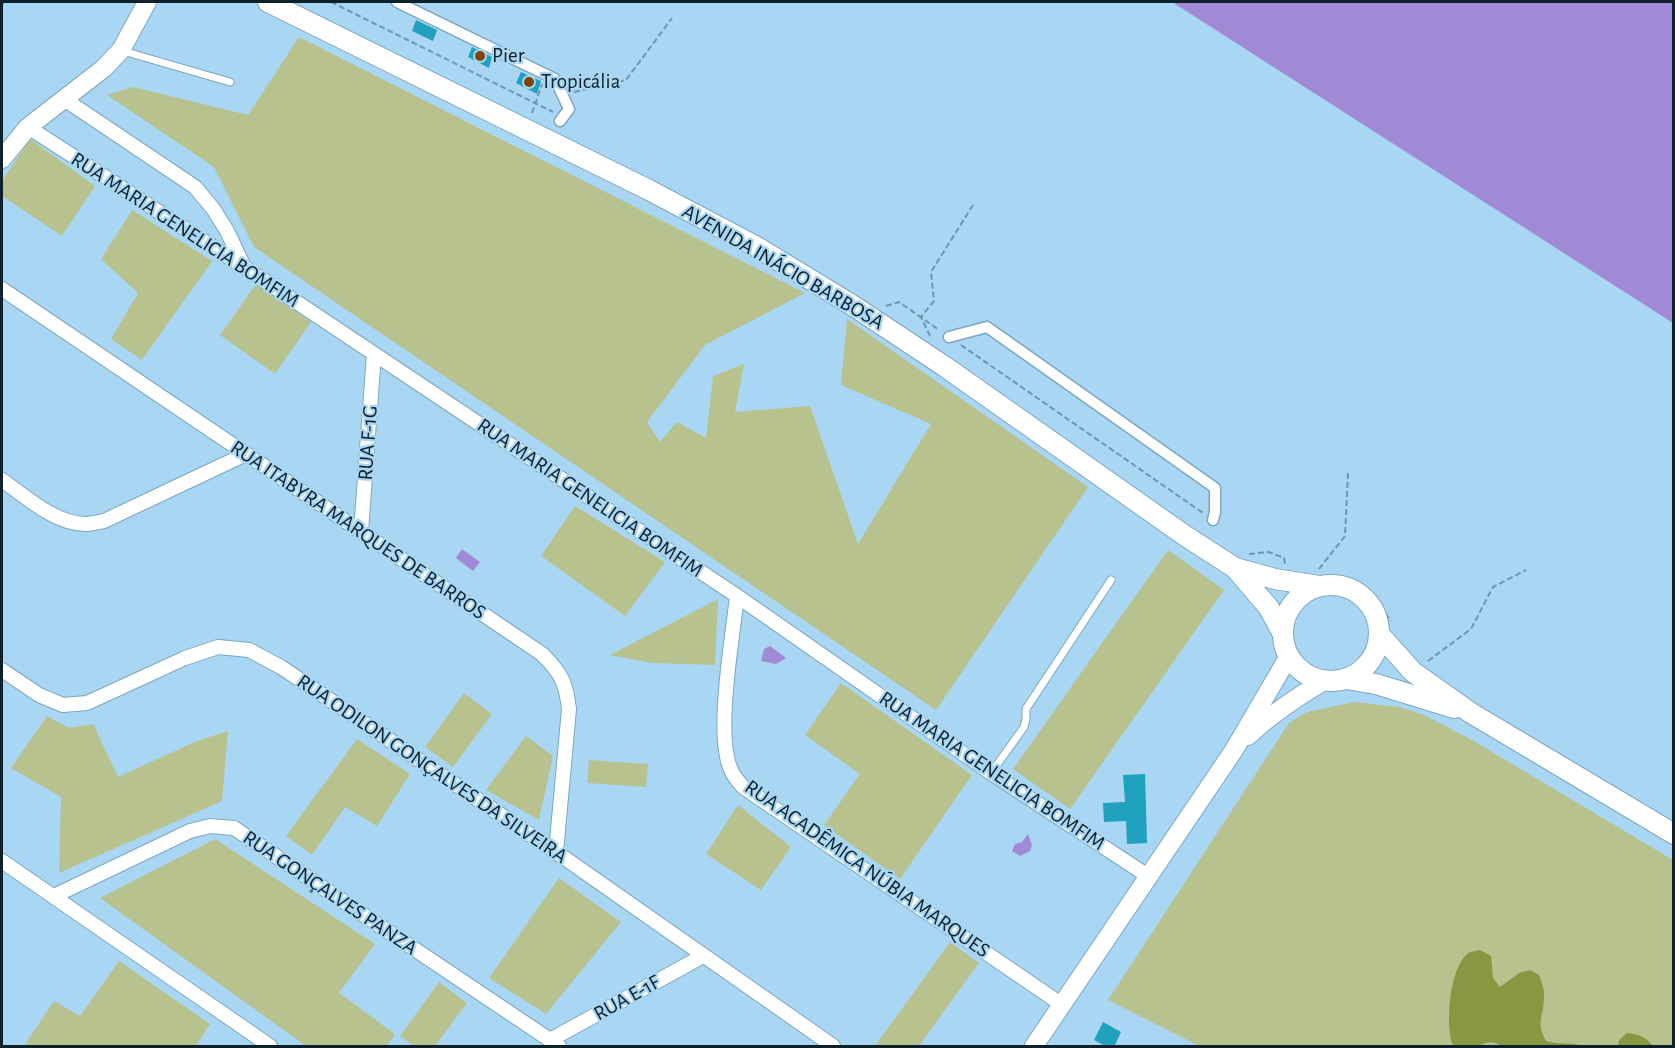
<!DOCTYPE html>
<meta charset="utf-8">
<style>
body{margin:0}
#map{position:relative;width:1675px;height:1048px;overflow:hidden;background:#a8d6f3;font-family:"Alegreya Sans",sans-serif}
canvas{display:block}
.frame{position:absolute;inset:0;border:3px solid #0e202b;pointer-events:none}
</style>
<div id="map">
<canvas width="1675" height="1048"></canvas>
<div class="frame"></div>
</div>
<script>
const g = document.querySelector('canvas').getContext('2d');
g.lineJoin = 'round';
function fillPath(path, color) {
  g.fillStyle = color;
  g.fill(path, 'evenodd');
}
function trace(path, color, width, dash) {
  g.strokeStyle = color;
  g.lineWidth = width;
  g.lineCap = dash ? 'butt' : 'round';
  g.setLineDash(dash || []);
  g.stroke(path);
}
function label(font, color, halo, rows, align = 'center') {
  g.font = font + ' "Alegreya Sans",sans-serif';
  g.lineWidth = 4.5;
  g.setLineDash([]);
  g.textBaseline = 'middle';
  g.strokeStyle = halo;
  g.fillStyle = color;
  for (const [text, x, y, turn = 0] of rows) {
    g.save();
    g.translate(x, y);
    g.rotate((+turn || 0) * Math.PI / 180);
    g.textAlign = isNaN(turn) ? turn : align;
    if (halo) g.strokeText(text, 0, 0);
    g.fillText(text, 0, 0);
    g.restore();
  }
}
fillPath(new Path2D(`
 M299,37L805,293L705,345L647,422L660,442L677,422L706,438L713,376L744,364L735,412L810,406L858,544L931,424L841,385L847,319L1088,487L936,710L254,247L214,167L107,95L133,87L248,115Z
 M30,139L95,186L62,236L2,196V181Z
 M132,210L212,261L142,360L111,339L138,293L101,259Z
 M256,284L311,322L275,374L220,335Z
 M575,506L665,562L625,616L541,556Z
 M1168,550L1224,590L1070,809L1013,769Z
 M718,599L715,665L652,663L610,655Z
 M841,683L972,775L900,879L824,825L860,774L805,735Z
 M464,693L492,714L453,767L425,747Z
 M1354,702L1400,707L1426,716L1472,740L1673,860V1046H1199L1108,1000L1289,723L1307,712Z
 M47,716L69,728L93,724L118,777L197,741L228,731L222,801L59,873L61,797L11,768Z
 M526,736L553,756L539,820L486,790Z
 M357,739L410,774L377,826L345,807L312,855L286,836Z
 M589,760L648,764L646,787L587,783Z
 M738,805L791,847L761,890L706,854Z
 M215,839L375,944L339,993L395,1034L387,1046H306L100,898Z
 M559,878L621,922L546,1014L489,978Z
 M950,942L979,963L919,1046H875Z
 M119,961L210,1024L196,1046H24L54,1001L80,1016Z
 M439,982L467,1003L435,1046H414L400,1036Z`), '#b8c28f');
fillPath(new Path2D(`
 M1480,950L1491,956L1493,978L1500,987L1519,973L1530,970L1539,975C1542,983 1545,990 1544,999C1543,1017 1536,1023 1546,1041C1558,1045 1571,1042 1583,1046H1502C1488,1038 1486,1045 1474,1046C1467,1047 1460,1047 1453,1046C1445,1026 1449,970 1467,954C1471,951 1476,951 1480,950Z
 M1627,1033C1639,1034 1646,1037 1653,1046H1618L1619,1040Z`), '#899642');
fillPath(new Path2D(`
 M1172,2H1673V323Z
 M462,549L480,562L473,571L456,558Z
 M770,646L786,658L776,664L761,661L764,649Z
 M1028,834L1032,845L1030,851L1020,856L1012,851L1015,844L1022,842Z`), '#a18ad5');
fillPath(new Path2D(`
 M416,20L437,30L433,41L412,31Z
 M472,47L492,57L489,68L468,57Z
 M521,72L541,81L537,94L516,83Z
 M1145,774L1147,843L1127,844L1126,821L1104,822L1103,803L1125,802L1123,775Z
 M1103,1022L1121,1032L1114,1047H1107L1094,1040Z`), '#20a1bd');
const service = new Path2D(`
 M123,51L230,82
 M991,773L1024,727L1026,719V709L1111,580`);
const pedestrian = new Path2D(`
 M397,2L555,79L569,109L560,121
 M949,337L987,327L1215,488V512L1213,520`);
const minor = new Path2D(`
 M64,99L195,187L214,210L227,231L244,267
 M28,127L244,267L737,596L991,773L1148,876
 M2,289L542,654C561,673 566,682 569,709L556,852
 M2,480C25,496 55,524 85,524C91,524 98,522 104,521L246,454
 M361,531L374,354
 M737,596C733,635 714,739 732,772C734,777 739,782 743,787L1061,1004
 M2,670L39,695L63,705L87,703L185,658L218,647L249,650L281,667L556,852L833,1046
 M2,861L270,1046
 M54,896L190,831L210,826L234,828L559,1046
 M550,1040L703,956`);
const tertiary = new Path2D(`
 M2,159L28,127L104,68L121,50L147,2
 M1248,736C1271,714 1297,697 1324,681
 M1034,1046L1234,750L1289,656`);
const secondary = new Path2D(`
 M268,2L649,190L757,247L852,305L944,366L1184,535L1235,568L1269,608L1283,634
 M1235,568L1275,579L1319,586
 M1283 633a48 48 0 1 1 96 0a48 48 0 1 1-96 0Z
 M1379,634L1413,672L1471,713L1674,834
 M1346,679L1376,684L1454,708`);
trace(service, '#7ba7c3', 9);
trace(pedestrian, '#7ba7c3', 13);
trace(minor, '#7ba7c3', 16);
trace(tertiary, '#7ba7c3', 20);
trace(secondary, '#7ba7c3', 22);
trace(new Path2D(`
 M331,2L553,112
 M2,5L4,2
 M574,92L626,80L672,18
 M532,113L542,84
 M886,306L899,302L939,330
 M930,336L921,317L934,301L931,272L973,205
 M961,345L1203,513
 M1249,554L1269,552L1284,558L1285,564
 M1319,569L1345,536L1348,473
 M1335,581L1367,590L1391,621
 M1428,661L1471,629L1493,587L1526,570`), '#7195ac', 2, [6, 3]);
trace(service, '#fff', 7);
trace(pedestrian, '#fff', 10);
trace(minor, '#fff', 14);
trace(tertiary, '#fff', 18);
trace(secondary, '#fff', 20);
for (const [x, y, r, color] of [
 [480,56,6,"#824404"],
 [529,82,6,"#824404"]
]) {
  const dot = new Path2D();
  dot.arc(x, y, r, 0, 2 * Math.PI);
  g.fillStyle = color;
  g.fill(dot);
  trace(dot, '#a8d6f3', 2);
}
label('21px', '#0e202b', '#a8d6f3', [
 ["Pier",492,56],
 ["Tropicália",541,82]
], 'left');
label('21px', '#0e202b', '#a8d6f3', [
 ["RUA MARIA GENELICIA BOMFIM",185,230,33],
 ["AVENIDA INÁCIO BARBOSA",783,267,30],
 ["RUA F-1G",368,443,-86],
 ["RUA MARIA GENELICIA BOMFIM",590,498,34],
 ["RUA ITABYRA MARQUES DE BARROS",358,530,34],
 ["RUA ODILON GONÇALVES DA SILVEIRA",432,769,34],
 ["RUA MARIA GENELICIA BOMFIM",992,771,34],
 ["RUA ACADÊMICA NÚBIA MARQUES",867,869,35],
 ["RUA GONÇALVES PANZA",330,893,34],
 ["RUA E-1F",627,998,-29]
]);
</script>
